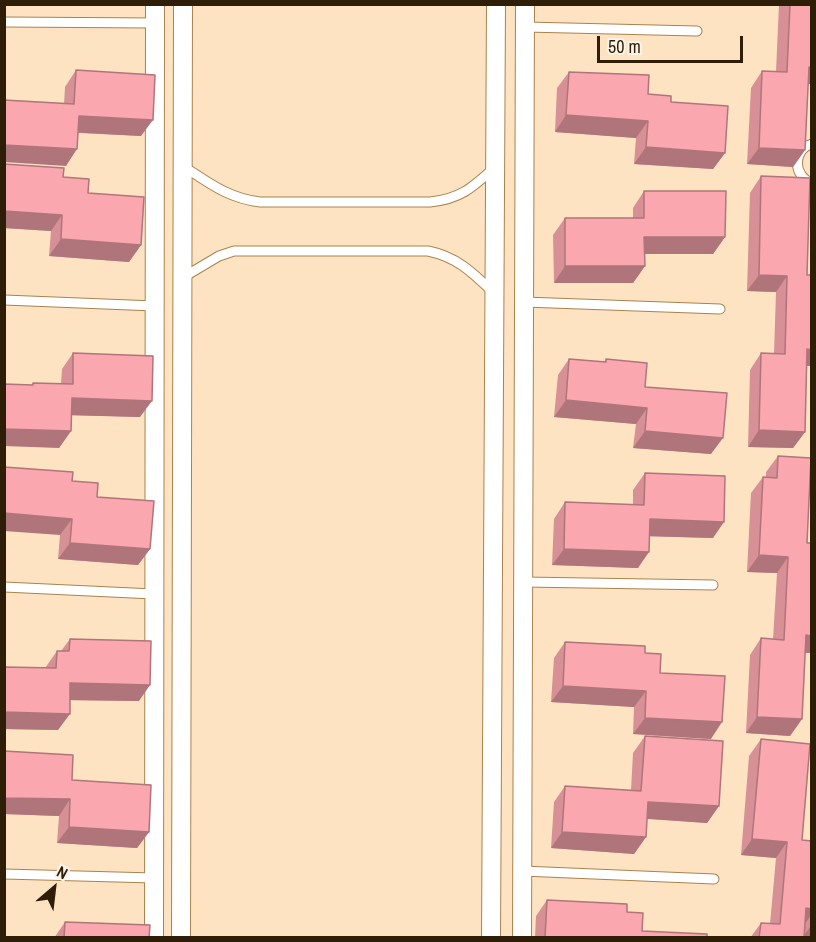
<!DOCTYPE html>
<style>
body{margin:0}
#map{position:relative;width:816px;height:942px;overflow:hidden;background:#fee3c3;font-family:"Archivo Narrow",sans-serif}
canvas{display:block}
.frame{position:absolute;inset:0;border:6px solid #2e1e08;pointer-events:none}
.north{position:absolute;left:24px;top:858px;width:60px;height:60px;-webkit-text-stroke:4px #fdf4e9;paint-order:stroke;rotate:28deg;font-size:16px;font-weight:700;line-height:24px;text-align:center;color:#2e1e08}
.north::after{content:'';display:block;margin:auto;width:21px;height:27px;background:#2e1e08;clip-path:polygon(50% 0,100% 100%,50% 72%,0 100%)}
.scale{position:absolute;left:597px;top:36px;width:146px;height:27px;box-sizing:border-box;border:3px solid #2e1e08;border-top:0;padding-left:8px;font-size:18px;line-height:21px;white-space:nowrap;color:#2e1e08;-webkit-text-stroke:4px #fdf4e9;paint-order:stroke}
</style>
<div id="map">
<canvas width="816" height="942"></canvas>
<div class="frame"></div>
<div class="north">N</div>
<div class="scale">50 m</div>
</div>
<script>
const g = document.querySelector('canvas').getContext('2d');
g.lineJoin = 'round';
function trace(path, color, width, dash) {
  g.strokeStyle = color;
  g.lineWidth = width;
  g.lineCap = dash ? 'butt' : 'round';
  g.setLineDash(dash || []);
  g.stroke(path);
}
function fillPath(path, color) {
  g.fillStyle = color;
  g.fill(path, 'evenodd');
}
const lane = new Path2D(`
 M4,22L155,23
 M525,27L697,31
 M812,144C792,149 793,177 812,183
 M183,166C209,183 228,198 260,202H430C460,199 472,188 494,168
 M182,278L219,256L234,251H428C458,257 474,274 495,294
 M4,300L155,306
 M524,302L720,309
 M523,582L713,585
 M4,587L154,594
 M522,871L714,879
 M4,874L154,878`);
const street = new Path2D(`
 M154,938L155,4
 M181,938L183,4
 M491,938L496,4
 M522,938L525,4`);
trace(lane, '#aa824d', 11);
trace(street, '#aa824d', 20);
trace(lane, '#fff', 9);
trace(street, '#fff', 18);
fillPath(new Path2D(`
 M779,4H812V84H808L805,150L793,167L747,164L751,88L762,71L776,72Z
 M76,70L141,136L78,133L66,166L64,104L65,87Z
 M569,72L671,102L725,153L713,169L634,164L636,138L555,132L557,88Z
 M4,164L63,177L88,193L141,245L129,262L49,256L51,231L4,228Z
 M761,176L807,275H812V366H806L805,432L793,448L748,447L750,370L761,353L774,354L776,292L747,291L750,193Z
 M644,191L725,237L713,254H645V266L633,283H554L553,235L565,218H633V208Z
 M73,353L140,417L72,415L71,431L59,448L31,385L33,383L61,384L62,369Z
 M569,359L604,362L606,359L645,387L711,454L633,448L636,424L554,417L558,375Z
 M778,456L807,543L812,653H805L802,719L790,736L746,733L750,655L761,638L773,639L777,573L747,572L751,493L763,477H766V472Z
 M645,473L713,538L650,536L638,568L552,565L554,519L565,502L633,505V490Z
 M72,481L97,497L150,549L138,565L58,559L60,535Z
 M70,639L139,701L70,700L58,730L4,729V667L45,668L57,651H61Z
 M565,642L645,653L711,739L633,734L634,707L551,702L554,658Z
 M645,736L719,806L707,823L647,819L646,837L634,854L551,848L554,802L565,786L631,790L633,753Z
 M761,739L802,840L812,841V938H750L761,923L770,924L776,858L741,855L749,756Z
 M4,751L72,780L149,832L137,848L57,843L59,816L4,814Z
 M547,900L627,912L642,931L707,938H535L536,916Z
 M65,922L149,938H54Z`), '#d79096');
fillPath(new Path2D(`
 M809,67H812V84L797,83Z
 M566,115L648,121L636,138L555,132Z
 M79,116L153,120L141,136L68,132Z
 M4,145L77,149L66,166L4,162Z
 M646,147L725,153L713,169L634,164Z
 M759,148L805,150L793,167L747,164Z
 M4,211L62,215L51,231L4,228Z
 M644,237H725L713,254H633Z
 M61,239L141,245L129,262L49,256Z
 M565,266H645L633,283H554Z
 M759,275L787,276L776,292L747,291Z
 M807,349L812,350V366H795Z
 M72,398L152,401L140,417L61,415Z
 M566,400L647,408L636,424L554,417Z
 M4,429L71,431L59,448L4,446Z
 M759,430L805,432L793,448L748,447Z
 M645,431L723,438L711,454L633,448Z
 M4,513L72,519L60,535L4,531Z
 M650,519L724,522L713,538L639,536Z
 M70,543L150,549L138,565L58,559Z
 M564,549L649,552L638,568L552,565Z
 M759,555L788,557L777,573L747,572Z
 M806,635L812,636V653L795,652Z
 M70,683L150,685L139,701L59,700Z
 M563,686L646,691L634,707L551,702Z
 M4,712L70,714L58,730L4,729Z
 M757,717L802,719L790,736L746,733Z
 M645,718L722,722L711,739L633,734Z
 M4,798L70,799L59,816L4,814Z
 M648,802L719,806L707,823L637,818Z
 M69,827L149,832L137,848L57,843Z
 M562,832L646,837L634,854L551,848Z
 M752,839L787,842L776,858L741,855Z
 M806,908L812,909V914L804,925Z
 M812,924V938L803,937Z`), '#af757a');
const building = new Path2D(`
 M790,4H812V67H809L805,150L759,148L762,71L787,72Z
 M76,70L155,75L153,120L79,116L77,149L4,145V100L74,104Z
 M569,72L649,75L648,94L671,96V102L728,106L725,153L646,147L648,121L566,115Z
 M4,164L64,168L63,177L89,179L88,193L144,197L141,245L61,239L62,215L4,211Z
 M761,176L810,178L807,275H812V350L807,349L805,432L759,430L761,353L785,354L787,276L759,275Z
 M644,191H726L725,237H644L645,266H565V218H644Z
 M73,353L153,356L152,401L72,398L71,431L4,429V384L33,385V383L73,384Z
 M569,359L606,362V359L647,363L645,387L727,393L723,438L645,431L647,408L566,400Z
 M778,456L811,458L807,543H812V636L806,635L802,719L757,717L761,638L784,640L788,557L759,555L763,477L777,478Z
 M4,467L73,472L72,481L98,483L97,497L154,501L150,549L70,543L72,519L4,513Z
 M645,473L725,476L724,522L650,519L649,552L564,549L565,502L644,505Z
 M70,639L151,641L150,685L70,683V714L4,712V667L56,668L57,651H69Z
 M565,642L645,646V653L661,654L660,673L725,676L722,722L645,718L646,691L563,686Z
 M645,736L723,741L719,806L648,802L646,837L562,832L565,786L641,791Z
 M761,739L810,744L802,840L812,841V909L806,908L804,938H759L761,923L780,924L787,842L752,839Z
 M4,751L73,755L72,780L151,785L149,832L69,827L70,799L4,798Z
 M547,900L627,904V912L643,913L642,931L707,934V938H545Z
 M65,922L150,925L149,938H64Z`);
fillPath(building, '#faa7af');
trace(building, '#af757a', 1.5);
</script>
